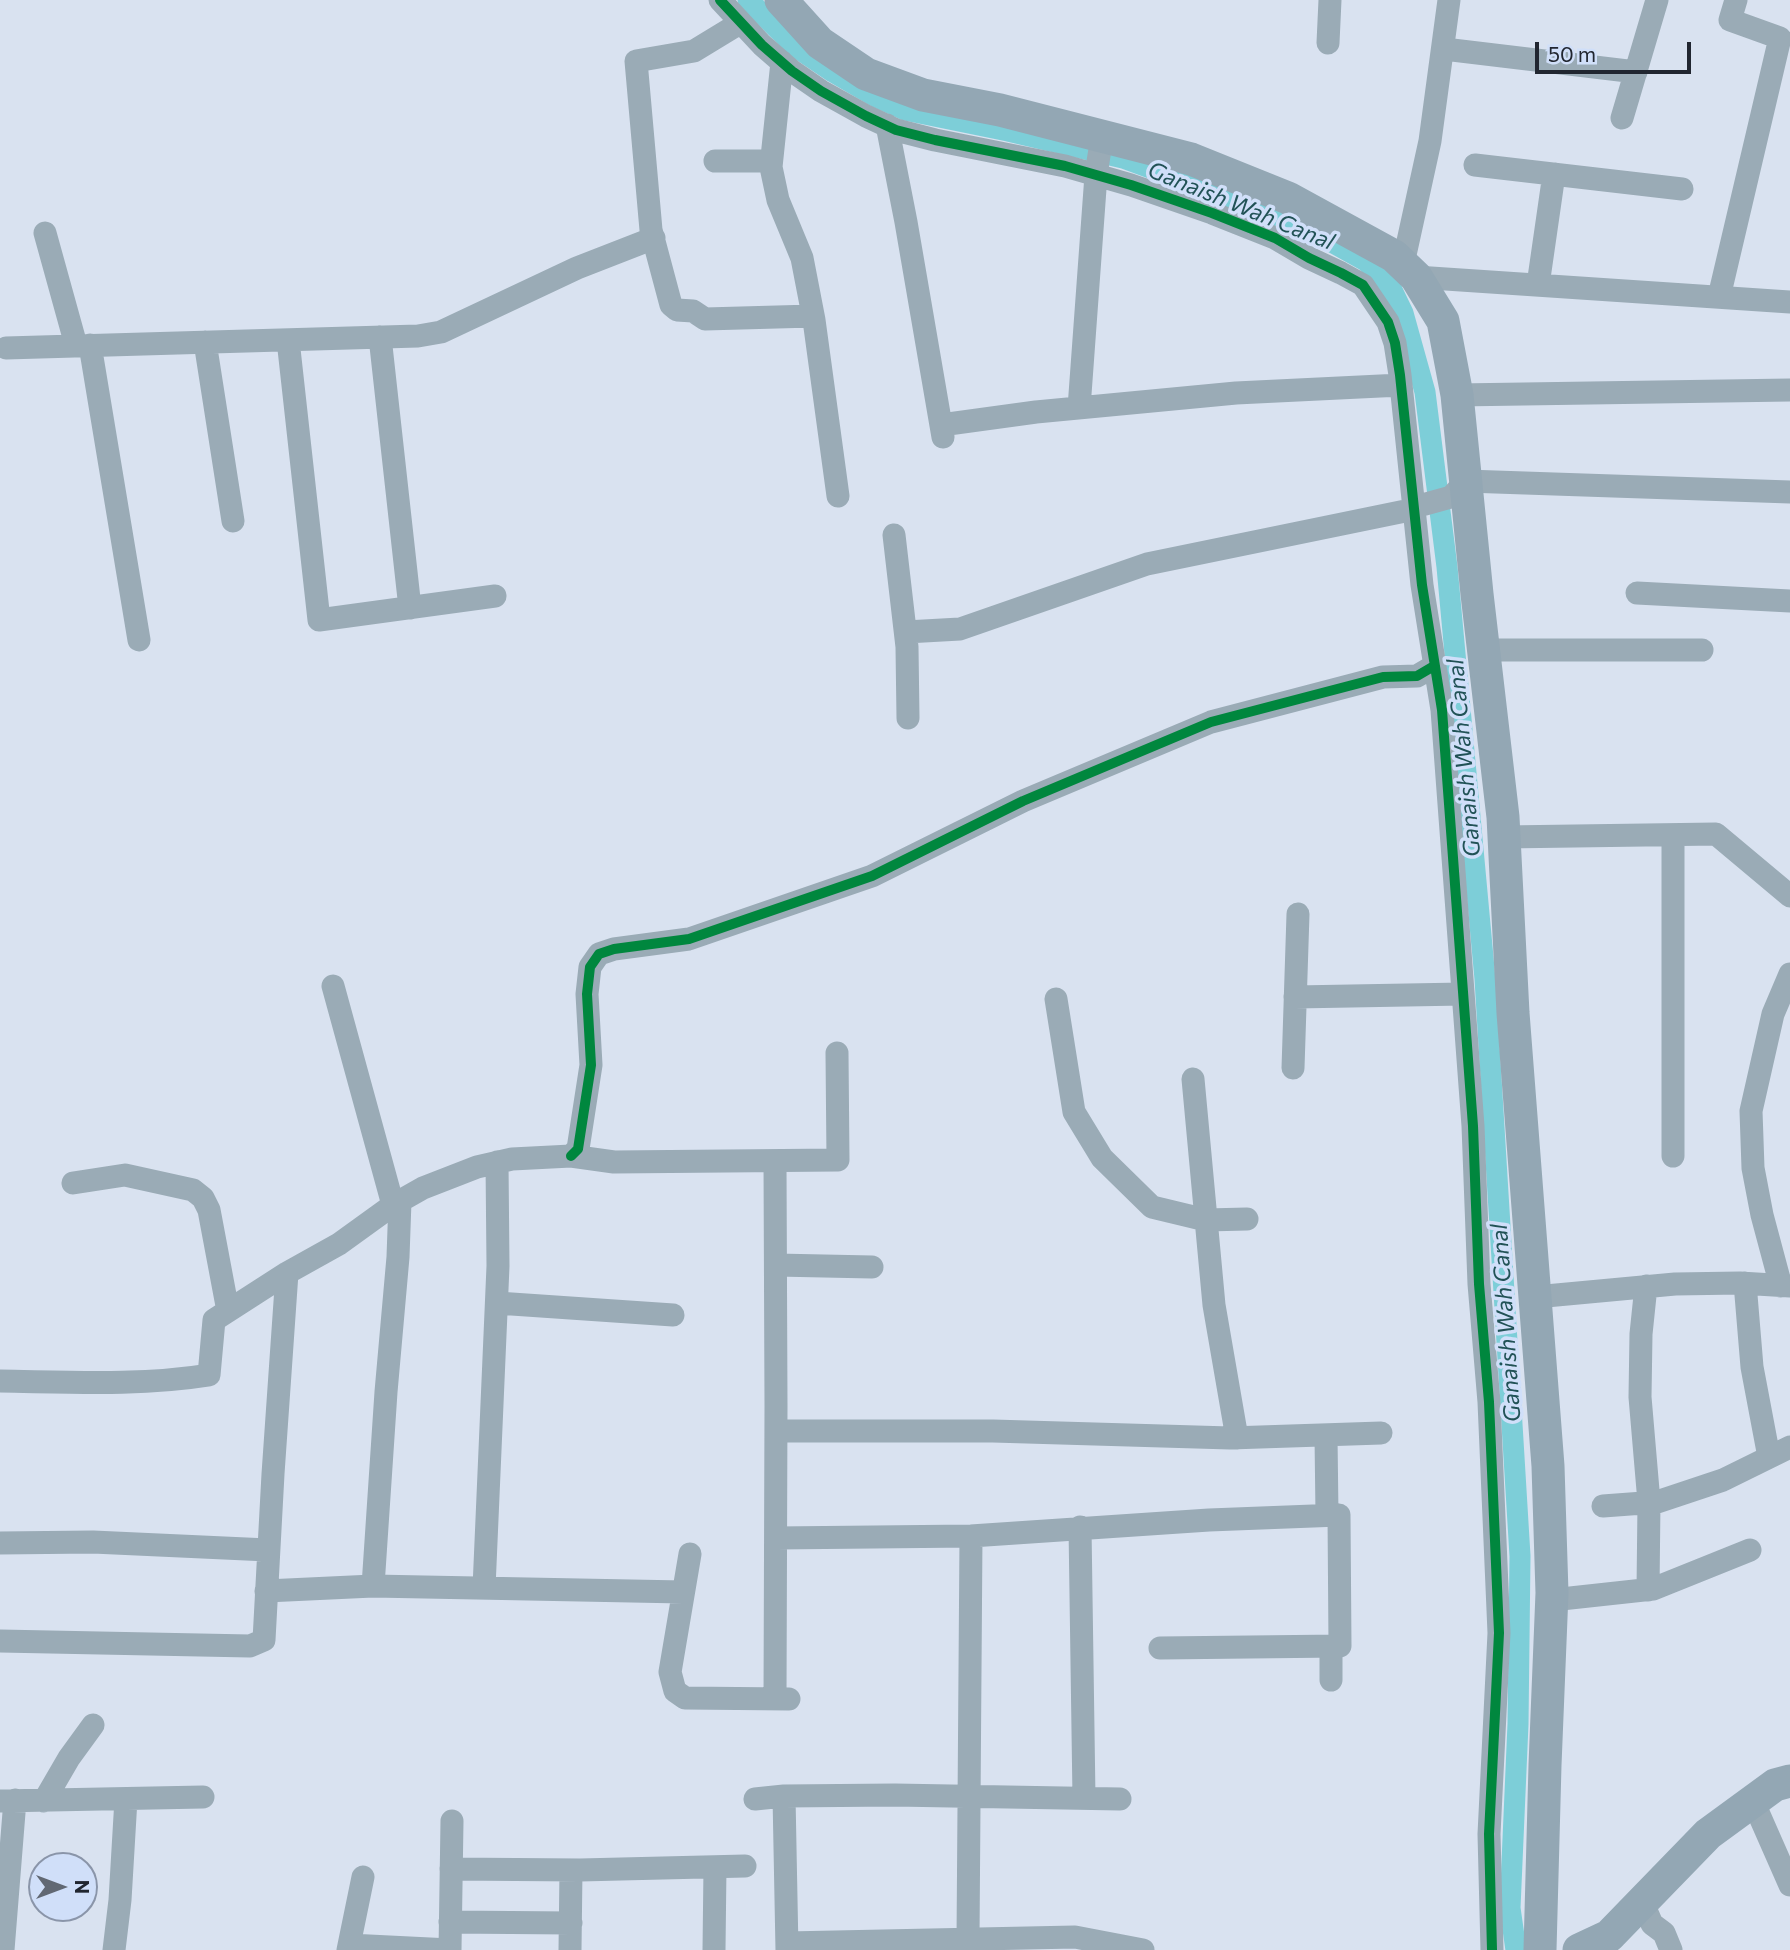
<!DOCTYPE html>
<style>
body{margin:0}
#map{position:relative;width:1790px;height:1950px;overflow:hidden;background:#d9e2f0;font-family:Commissioner,sans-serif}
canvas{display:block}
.north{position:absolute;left:28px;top:1852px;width:70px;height:70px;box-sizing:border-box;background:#d0dff9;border:2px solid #8a95a9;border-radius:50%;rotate:90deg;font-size:19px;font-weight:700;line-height:28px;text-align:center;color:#212630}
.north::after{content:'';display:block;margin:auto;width:24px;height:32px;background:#616873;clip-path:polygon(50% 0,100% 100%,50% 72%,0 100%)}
.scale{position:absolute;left:1535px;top:42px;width:156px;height:32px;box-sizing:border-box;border:4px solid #212630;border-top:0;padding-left:9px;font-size:21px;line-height:24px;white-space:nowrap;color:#212630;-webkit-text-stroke:5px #d0dff9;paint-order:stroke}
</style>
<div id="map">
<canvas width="1790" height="1950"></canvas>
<div class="north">N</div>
<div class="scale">50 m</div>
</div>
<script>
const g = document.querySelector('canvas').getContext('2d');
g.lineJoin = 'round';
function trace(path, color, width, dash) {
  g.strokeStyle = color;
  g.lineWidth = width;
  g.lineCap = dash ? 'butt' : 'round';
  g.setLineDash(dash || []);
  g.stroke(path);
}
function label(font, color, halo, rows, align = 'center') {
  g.font = font + ' Commissioner,sans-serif';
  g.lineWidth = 7;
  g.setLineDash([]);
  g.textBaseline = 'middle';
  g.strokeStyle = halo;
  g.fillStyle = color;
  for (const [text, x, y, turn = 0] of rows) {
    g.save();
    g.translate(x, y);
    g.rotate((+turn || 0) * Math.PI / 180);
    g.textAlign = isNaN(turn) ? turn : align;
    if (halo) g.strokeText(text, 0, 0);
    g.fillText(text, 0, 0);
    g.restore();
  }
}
trace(new Path2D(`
 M748,0L796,47L833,72L876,97L905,110L1008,131L1123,158L1188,182L1321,236L1366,261L1391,288L1403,313L1425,392L1447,567L1485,979L1520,1556L1518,1724L1510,1908L1516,1950`), '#7dced8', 21);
trace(new Path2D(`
 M720,0L762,45L792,71L821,91L866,116L896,130L935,140L1065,166L1131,185L1212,213L1275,238L1309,258L1341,273L1363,285L1388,322L1395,343L1400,375L1422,585L1442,710L1473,1126L1479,1284L1489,1402L1499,1633L1489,1834L1492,1950
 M740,23L694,51L636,61L651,230L671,305L677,310L693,311L705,319L813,316
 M1328,43L1330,0
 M1444,49L1636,72
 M782,62L771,167L778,200L802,258L814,320L838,496
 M1622,118L1657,0
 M887,125L906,222L943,437
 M715,161H771
 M1475,165L1682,189
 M45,233L76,345
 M1403,264L1430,141L1449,0
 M1416,277L1790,302
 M1538,285L1554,174
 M1719,297L1780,38L1730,20L1736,0
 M380,337L410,608
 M288,340L319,620L495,596
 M205,342L233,521
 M90,345L139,640
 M6,348L418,336L441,332L577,268L654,238
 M1457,395L1790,390
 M1079,408L1096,175L1102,136
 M941,425L1036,412L1236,393L1401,385
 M894,535L907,647L908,718
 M1637,593L1790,601
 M906,632L960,629L1147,564L1415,509L1422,505L1451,497L1466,481L1790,492
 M1484,650H1702
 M1504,837L1716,834L1790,896
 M333,986L393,1205
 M1295,997L1463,994
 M1056,999L1074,1112L1102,1158L1152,1207L1206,1220L1247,1219
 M1293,1068L1298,914
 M1193,1079L1214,1305L1237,1438
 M571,1156L578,1149L591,1065L587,994L590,967L599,954L614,949L689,939L872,876L1023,801L1211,722L1383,677L1417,676L1434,666
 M1673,1156V835
 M775,1162L776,1406L775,1698
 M73,1183L125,1175L193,1190L203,1198L209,1210L228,1311
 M776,1265L872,1267
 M1745,1283L1752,1367L1769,1457
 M1646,1286L1641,1334L1640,1397L1649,1502L1648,1590
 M1781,1286L1762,1215L1753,1168L1751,1111L1773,1014L1790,974
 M1535,1297L1675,1284L1740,1283L1790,1286
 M497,1303L673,1315
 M0,1381C69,1382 141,1386 209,1375L214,1320L287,1273L339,1244L393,1205L423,1188L477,1167L512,1159L571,1156L614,1162L838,1160L837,1053
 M776,1431H993L1230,1438L1381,1433
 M1326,1436L1327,1515
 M1603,1506L1657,1502L1723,1480L1790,1447
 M1080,1527L1084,1798
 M776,1538L971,1536L1209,1520L1339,1515L1340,1646L1160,1648
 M0,1543L93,1542L268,1550
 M690,1554L670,1672L675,1691L685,1698L789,1699
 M373,1586L386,1392L398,1257L400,1201
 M484,1588L498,1266L497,1162
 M266,1591L373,1586L683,1592
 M1552,1600L1653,1589L1750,1550
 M0,1641L250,1646L264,1640L273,1474L287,1273
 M1331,1646V1680
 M784,1796L787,1950
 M755,1799L784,1796L895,1795L1120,1799
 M0,1801L203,1797
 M44,1801L69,1758L93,1725
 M1753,1801L1790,1885
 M451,1869L580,1870L745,1866
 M1642,1901L1652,1924L1664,1933L1671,1950
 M450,1922L571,1923
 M968,1939L971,1536
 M787,1943L1075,1937L1143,1950
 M349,1945L450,1950L452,1821
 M3,1950L15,1800
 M114,1950L120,1900L126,1799
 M348,1950L363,1877
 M570,1950L571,1870
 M714,1950L715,1867`), '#9aabb6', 23);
trace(new Path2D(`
 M781,0L820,43L866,74L923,95L1000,110L1191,159L1288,198L1394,256L1416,277L1443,321L1457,395L1477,594L1503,817L1513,1013L1548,1466L1552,1593L1545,1765L1540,1950
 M1579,1950L1609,1936L1708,1834L1775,1785L1790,1781`), '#93a7b4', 33);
trace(new Path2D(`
 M720,0L762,45L792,71L821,91L866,116L896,130L935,140L1065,166L1131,185L1212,213L1275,238L1309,258L1341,273L1363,285L1388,322L1395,343L1400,375L1422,585L1442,710L1473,1126L1479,1284L1489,1402L1499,1633L1489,1834L1492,1950
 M571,1156L578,1149L591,1065L587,994L590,967L599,954L614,949L689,939L872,876L1023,801L1211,722L1383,677L1417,676L1434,666`), '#00873e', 10);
label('italic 23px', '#215256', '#d0dff9', [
 ["Ganaish Wah Canal",1241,206,22],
 ["Ganaish Wah Canal",1464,758,-95],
 ["Ganaish Wah Canal",1506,1323,-94]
]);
</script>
